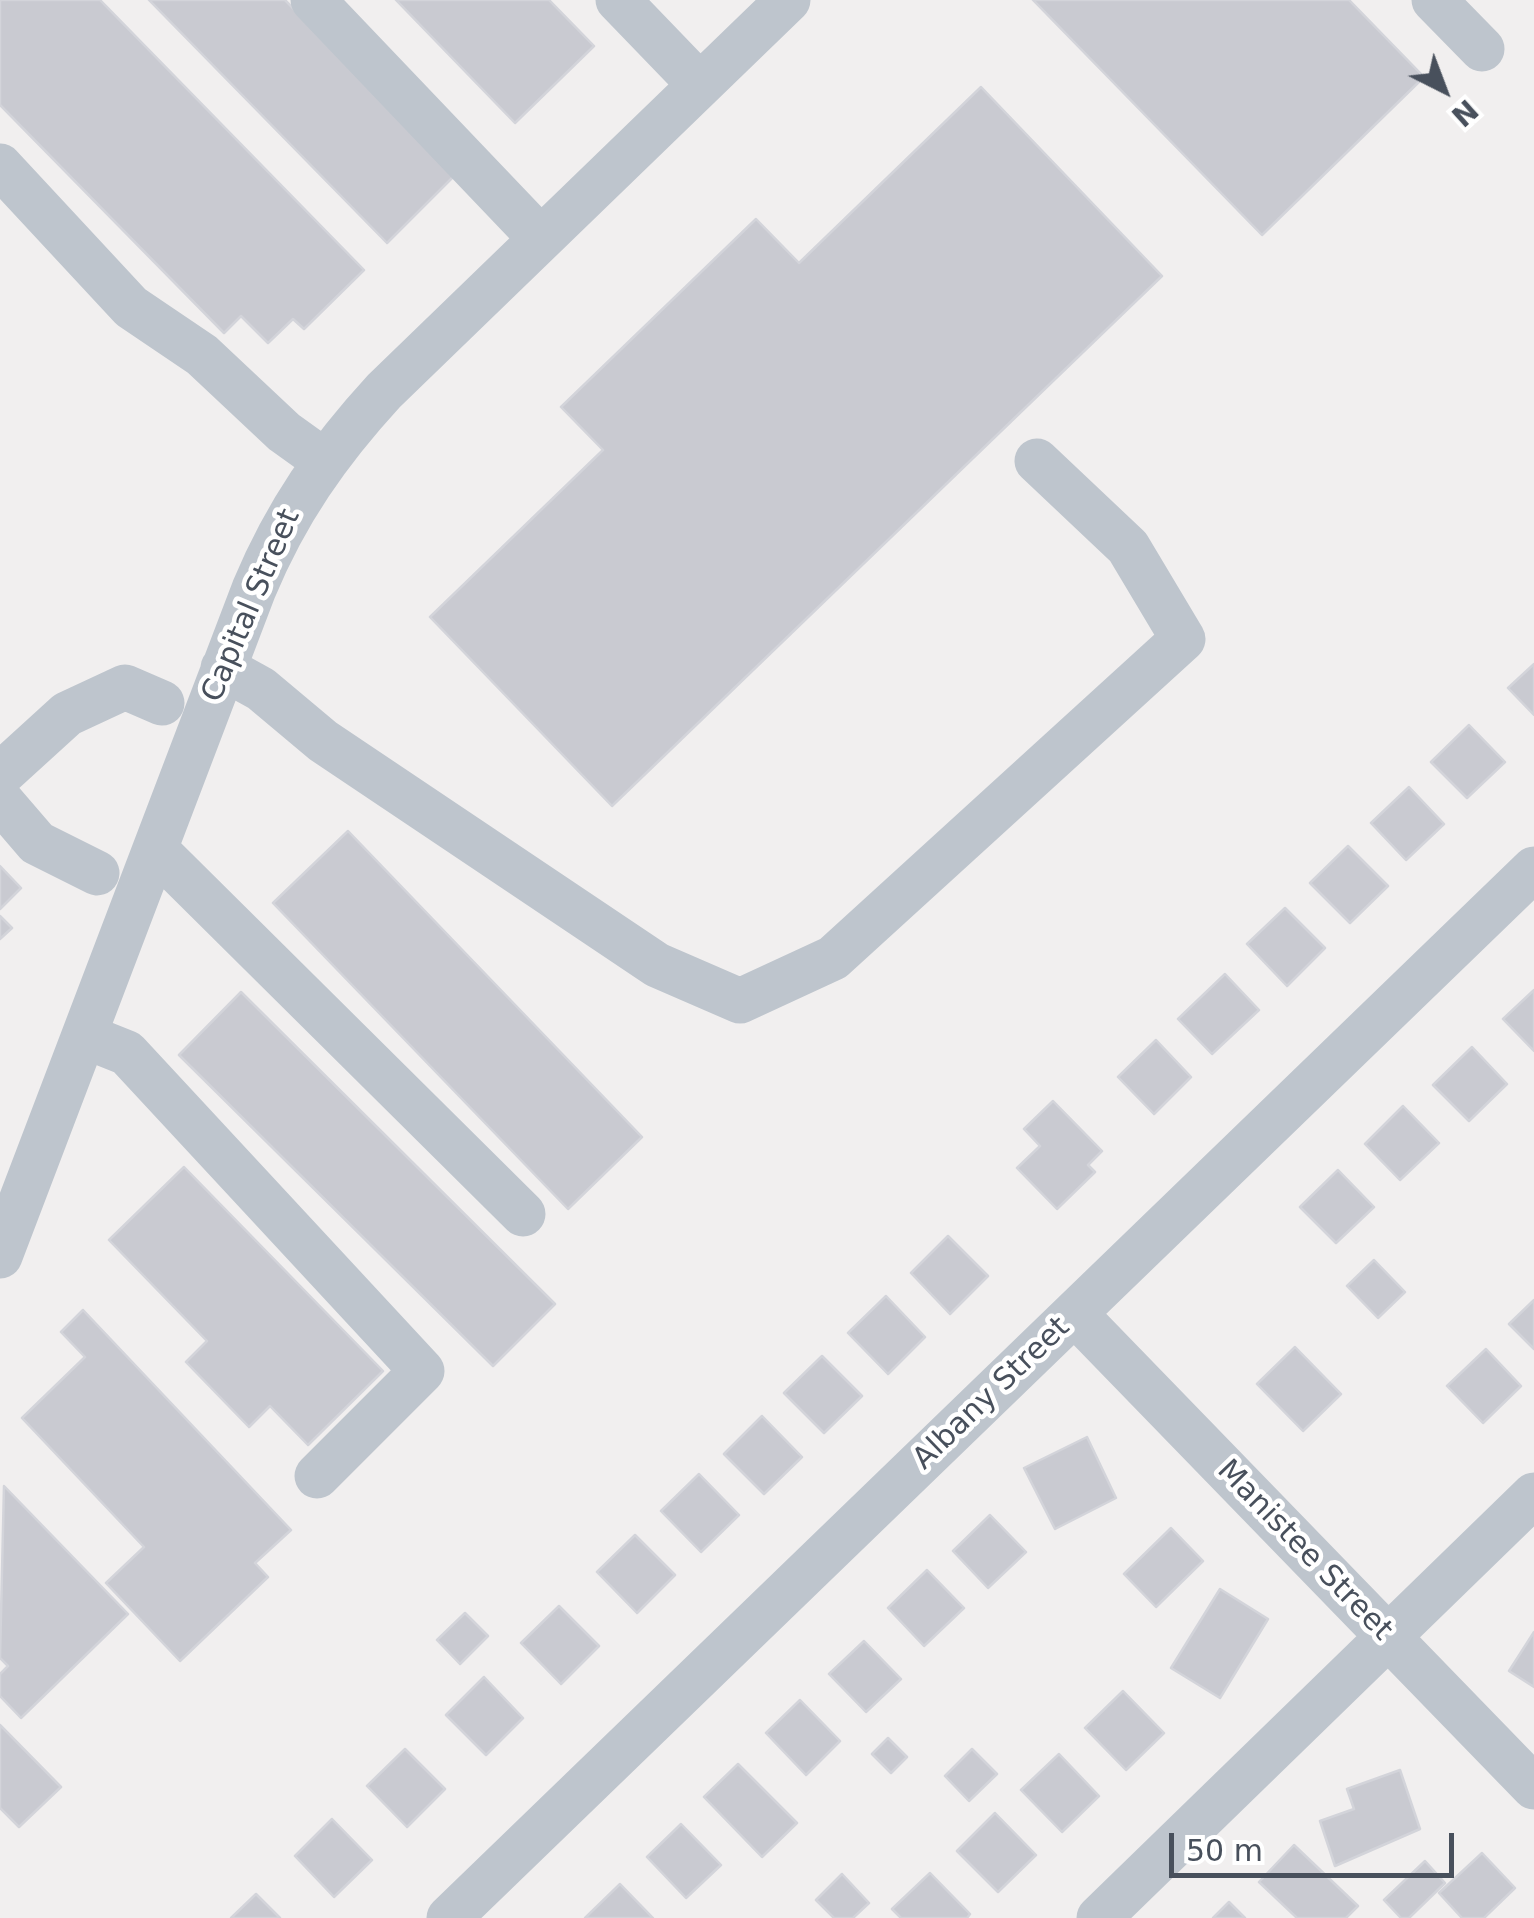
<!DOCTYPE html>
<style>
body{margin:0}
#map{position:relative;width:1534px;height:1918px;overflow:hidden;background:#f1efef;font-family:"DejaVu Sans",sans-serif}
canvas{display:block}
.north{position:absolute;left:1394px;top:40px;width:100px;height:100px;-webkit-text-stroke:8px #fff;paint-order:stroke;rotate:138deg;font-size:28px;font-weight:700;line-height:40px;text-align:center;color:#48505c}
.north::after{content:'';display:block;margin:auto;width:35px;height:45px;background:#48505c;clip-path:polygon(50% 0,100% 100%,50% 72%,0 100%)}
.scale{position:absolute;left:1169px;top:1833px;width:285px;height:45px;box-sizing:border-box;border:5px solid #48505c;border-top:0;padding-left:12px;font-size:30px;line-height:35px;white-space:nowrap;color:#48505c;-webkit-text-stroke:8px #fff;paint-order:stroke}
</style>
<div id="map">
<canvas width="1534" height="1918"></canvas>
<div class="north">N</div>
<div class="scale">50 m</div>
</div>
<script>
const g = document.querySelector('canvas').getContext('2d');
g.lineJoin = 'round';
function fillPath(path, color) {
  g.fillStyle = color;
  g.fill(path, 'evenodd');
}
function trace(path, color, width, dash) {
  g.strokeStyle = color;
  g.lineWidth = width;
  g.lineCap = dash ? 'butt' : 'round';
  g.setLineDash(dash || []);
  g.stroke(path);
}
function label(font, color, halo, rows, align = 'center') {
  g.font = font + ' "DejaVu Sans",sans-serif';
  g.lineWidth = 9;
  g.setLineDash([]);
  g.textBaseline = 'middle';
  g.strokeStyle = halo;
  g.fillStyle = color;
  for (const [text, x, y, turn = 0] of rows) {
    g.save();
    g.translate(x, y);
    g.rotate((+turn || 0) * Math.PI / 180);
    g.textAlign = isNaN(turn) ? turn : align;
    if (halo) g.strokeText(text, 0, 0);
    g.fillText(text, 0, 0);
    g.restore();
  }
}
const building = new Path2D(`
 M0,0H100L364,270L304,329L293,319L268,343L241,316L224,333L0,105Z
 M149,0H285L456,174L387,243Z
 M396,0H549L594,46L515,123Z
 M1033,0H1349L1424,77L1262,235Z
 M981,87L1162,276L612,806L430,617L603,450L561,407L756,219L799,263Z
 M1534,664V715L1508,688Z
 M1469,725L1505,762L1467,798L1431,762Z
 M1409,787L1444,824L1406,860L1371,823Z
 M348,831L642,1137L568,1209L273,903Z
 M1348,846L1388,886L1350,923L1310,883Z
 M0,866L21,888L0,909Z
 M1285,908L1325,948L1287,986L1247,944Z
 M0,916L12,928L0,939Z
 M1225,974L1259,1010L1212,1054L1178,1019Z
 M1534,990V1051L1503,1019Z
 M241,992L555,1304L493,1366L179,1055Z
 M1156,1040L1191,1077L1154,1114L1118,1077Z
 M1472,1047L1507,1084L1469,1121L1433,1085Z
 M1053,1101L1102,1151L1088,1165L1095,1172L1057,1209L1017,1168L1040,1146L1024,1129Z
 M1403,1106L1439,1143L1400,1180L1365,1144Z
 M184,1167L383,1371L308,1445L270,1406L249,1427L186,1362L207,1341L109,1240Z
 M1338,1170L1374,1207L1336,1243L1300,1207Z
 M948,1236L988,1276L950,1314L911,1273Z
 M1374,1260L1405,1292L1378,1318L1347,1286Z
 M886,1296L925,1337L888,1374L848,1333Z
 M1534,1300V1349L1509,1324Z
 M83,1310L291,1530L255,1563L268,1577L180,1661L106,1583L144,1547L22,1418L85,1357L61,1332Z
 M1295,1347L1341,1394L1303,1431L1257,1384Z
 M1486,1349L1521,1386L1483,1423L1447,1386Z
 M822,1356L862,1396L824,1433L784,1393Z
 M762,1416L802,1457L764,1494L724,1454Z
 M1087,1437L1116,1498L1055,1529L1024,1468Z
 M699,1474L739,1515L701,1552L661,1511Z
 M4,1486L128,1614L21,1718L0,1696V1674L8,1666L0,1658Z
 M990,1515L1026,1552L988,1588L953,1551Z
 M1171,1528L1203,1561L1156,1607L1124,1574Z
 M635,1535L675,1575L637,1613L597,1572Z
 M927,1570L964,1608L924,1646L888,1608Z
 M1220,1589L1268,1619L1220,1698L1171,1668Z
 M559,1606L599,1646L561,1684L521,1643Z
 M465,1613L488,1636L460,1664L437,1640Z
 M1534,1632V1687L1509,1671Z
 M864,1641L901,1679L866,1712L829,1674Z
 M484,1677L523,1718L486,1755L446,1715Z
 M1123,1691L1164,1733L1126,1770L1085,1728Z
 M800,1700L840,1741L806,1775L766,1733Z
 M0,1725L61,1787L19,1827L0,1808Z
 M888,1738L907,1757L891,1773L872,1754Z
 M405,1749L445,1789L407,1827L367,1786Z
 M972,1749L997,1774L969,1801L945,1776Z
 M1059,1754L1099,1796L1062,1832L1021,1790Z
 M738,1764L797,1823L762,1857L704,1797Z
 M1400,1770L1420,1829L1335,1866L1320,1821L1354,1809L1347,1789Z
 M995,1813L1036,1855L998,1892L957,1851Z
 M332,1819L372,1860L334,1897L295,1856Z
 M681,1824L721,1865L686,1898L647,1857Z
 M1294,1845L1358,1906L1346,1918H1297L1259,1882Z
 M1482,1853L1515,1888L1484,1918H1462L1439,1893Z
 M1425,1861L1445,1883L1409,1918H1401L1384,1900Z
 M930,1873L970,1914L967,1918H901L892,1909Z
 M842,1874L869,1903L853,1918H834L816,1900Z
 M620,1884L653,1918H585Z
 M256,1894L280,1918H231Z
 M1229,1902L1245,1918H1213Z`);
fillPath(building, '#c9cad1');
trace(building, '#d3d4da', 2.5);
trace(new Path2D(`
 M313,0L541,239
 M618,0L700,85
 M1434,0L1482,49
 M0,166L131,307L202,355L284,432L323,460
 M223,668L261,689L323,741L657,965L740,1001L833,958L1183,639L1128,547L1037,461
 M0,775L67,714L125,687L162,703
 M0,800L37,843L97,873
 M157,851L523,1214
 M87,1037L127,1053L422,1371L317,1476
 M0,1256L254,589C286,512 328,452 384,391L788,0
 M1075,1314L1534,1787
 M449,1918L1534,869
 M1099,1918L1534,1495`), '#bec5cd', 45);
label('30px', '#48505c', '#fff', [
 ["Capital Street",252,606,-67],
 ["Albany Street",992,1394,-44],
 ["Manistee Street",1304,1551,46]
]);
</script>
